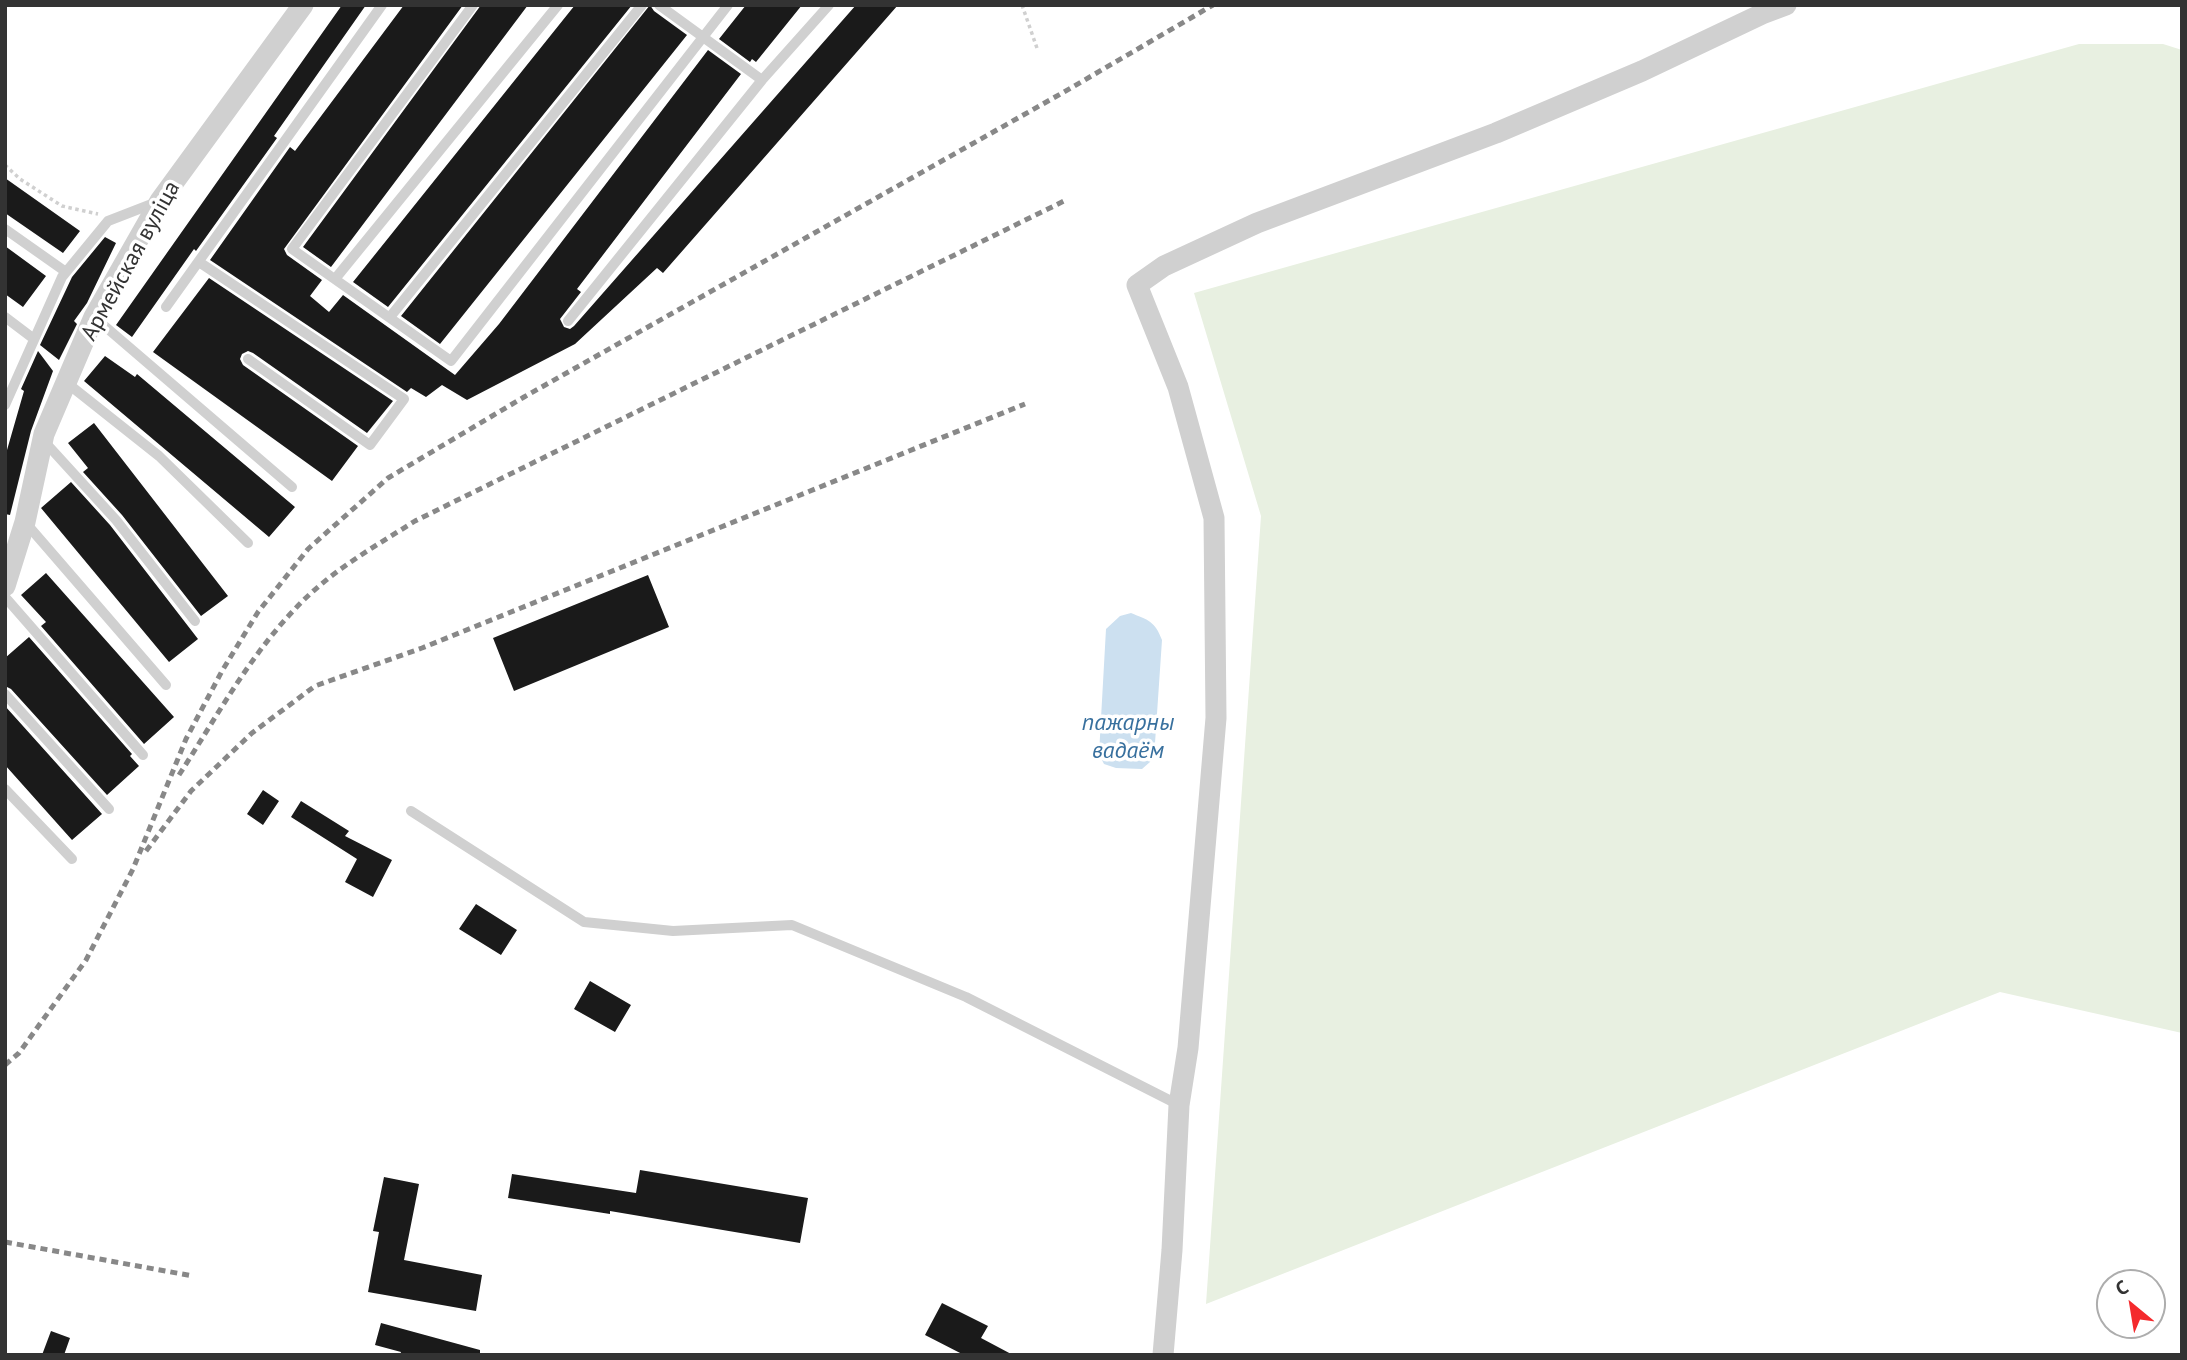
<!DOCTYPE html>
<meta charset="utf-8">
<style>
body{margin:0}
#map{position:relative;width:2187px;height:1360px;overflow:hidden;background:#fff;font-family:"PT Sans",sans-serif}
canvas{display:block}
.frame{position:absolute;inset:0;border:7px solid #333;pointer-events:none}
.north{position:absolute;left:2096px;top:1269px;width:70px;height:70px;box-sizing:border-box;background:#fff;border:2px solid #adadad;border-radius:50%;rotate:330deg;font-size:19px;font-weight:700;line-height:28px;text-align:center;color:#333}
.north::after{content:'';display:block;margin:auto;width:24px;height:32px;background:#f42a2d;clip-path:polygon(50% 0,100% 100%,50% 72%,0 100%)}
</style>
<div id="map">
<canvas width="2187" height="1360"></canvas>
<div class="frame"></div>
<div class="north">С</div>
</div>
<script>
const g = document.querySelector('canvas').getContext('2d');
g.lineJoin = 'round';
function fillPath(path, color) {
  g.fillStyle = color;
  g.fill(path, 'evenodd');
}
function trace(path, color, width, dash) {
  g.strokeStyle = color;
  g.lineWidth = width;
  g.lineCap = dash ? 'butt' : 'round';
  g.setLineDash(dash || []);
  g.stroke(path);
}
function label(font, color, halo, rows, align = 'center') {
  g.font = font + ' "PT Sans",sans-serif';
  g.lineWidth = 7;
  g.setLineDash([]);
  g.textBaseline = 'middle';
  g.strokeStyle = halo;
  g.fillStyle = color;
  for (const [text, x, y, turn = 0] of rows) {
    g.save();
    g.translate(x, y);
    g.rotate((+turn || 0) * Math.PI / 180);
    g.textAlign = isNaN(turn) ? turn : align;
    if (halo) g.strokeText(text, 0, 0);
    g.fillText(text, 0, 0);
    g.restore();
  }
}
fillPath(new Path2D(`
 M2079,44H2163L2182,50V1033L2000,992L1206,1304L1261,516L1194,293Z`), '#e8f0e1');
fillPath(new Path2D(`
 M1131,613C1148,620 1155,621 1162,640L1155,743L1150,762L1142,769L1116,768L1104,764L1099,754L1106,629L1120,616Z`), '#cce0f0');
fillPath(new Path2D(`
 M342,5H366L274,136L277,138L196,251L194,249L132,337L116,325Z
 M404,5H463L284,249L287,255L322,280L310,296L329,312L343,295L455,375L499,324L708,50L741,74L577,289L581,292L560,319L564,327L570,329L574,326L856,5H898L663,273L657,268L575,344L467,400L442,385L426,397L411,388L407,392L210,260L290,147L295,151Z
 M481,5H528L331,267L303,247Z
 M575,5H632L388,307L353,282Z
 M650,5L654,11L687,35L440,344L401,316Z
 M746,5H802L756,62L752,59L750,62L719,39Z
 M5,178L80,231L63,253L5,213Z
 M105,237L116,243L87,303L74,321L77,324L59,360L40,345L72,277Z
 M5,246L46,276L23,307L5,294Z
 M209,278L393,401L367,433L253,353L248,351L242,354L240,359L243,365L358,446L332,481L153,352Z
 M38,351L53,371L31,431L10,515L5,514V457L24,391L21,389Z
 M105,356L135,377L137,374L295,507L269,537L84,381Z
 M94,423L228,596L201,616L122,515L83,472L88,468L68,443Z
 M71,482L110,525L198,639L169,662L41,508Z
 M46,573L174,717L144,744L41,626L46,622L21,595Z
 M648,575L669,627L514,691L493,638Z
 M29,637L132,754L130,756L139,766L107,795L11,689L5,686V658Z
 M5,706L102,814L72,840L5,765Z
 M263,790L279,801L263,825L247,814Z
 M301,801L349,831L345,836L392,860L373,897L345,882L357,859L291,817Z
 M476,904L517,930L501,955L459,929Z
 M590,981L631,1005L615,1032L574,1009Z
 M640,1170L808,1198L800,1243L610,1211V1214L508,1198L512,1174L636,1193Z
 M384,1177L419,1184L404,1260L482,1275L476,1311L368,1292L379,1232L373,1231Z
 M942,1303L988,1326L981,1338L1013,1355H964L925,1335Z
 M381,1323L480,1350V1355H400L401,1352L375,1345Z
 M51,1331L70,1338L64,1355H42Z`), '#1a1a1a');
trace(new Path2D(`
 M1022,5L1038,51
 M5,165L20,179L62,206L98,214`), '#d0d0d0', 3.5, [3.5, 3.5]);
trace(new Path2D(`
 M473,5L292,249L451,361L728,5
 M659,5L762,80
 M5,229L66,272
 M199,262L404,399L370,445L248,359
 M335,279L558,5
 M166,307L382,5
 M5,317L34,339
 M94,317L292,487
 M390,317L642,5
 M568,321L762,80L829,5
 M67,383L159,456L248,543
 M5,405L62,277L108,221L157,202
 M43,440L116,520L195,621
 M25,522L166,685
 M5,597L143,755
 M5,694L109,809
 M5,789L72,859
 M411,811L584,922L673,931L792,925L966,997L1179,1105`), '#d0d0d0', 10);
trace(new Path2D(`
 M5,586L25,522L44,434L94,317L160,201L303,5
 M1163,1355L1172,1250L1179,1105L1188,1048L1216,718L1214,518L1178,387L1137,285L1164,266L1257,223L1496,133L1642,71L1762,14L1786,5`), '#d0d0d0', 21);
trace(new Path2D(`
 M179,775C216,718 248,658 295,609C329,572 374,547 415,521L1064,201
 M146,851L191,791L252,733L315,686L422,648L1025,404
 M5,1065L19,1053L86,960L133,869L186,739L222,671L258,612L308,549L388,478L524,397L1064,92L1213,5
 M5,1242L193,1276`), '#888', 5, [7, 5]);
label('23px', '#333', '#fff', [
 ["Армейская вуліца",131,261,-61]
]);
label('italic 24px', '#38709e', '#fff', [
 ["пажарны",1128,723],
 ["вадаём",1128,751]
]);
</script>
